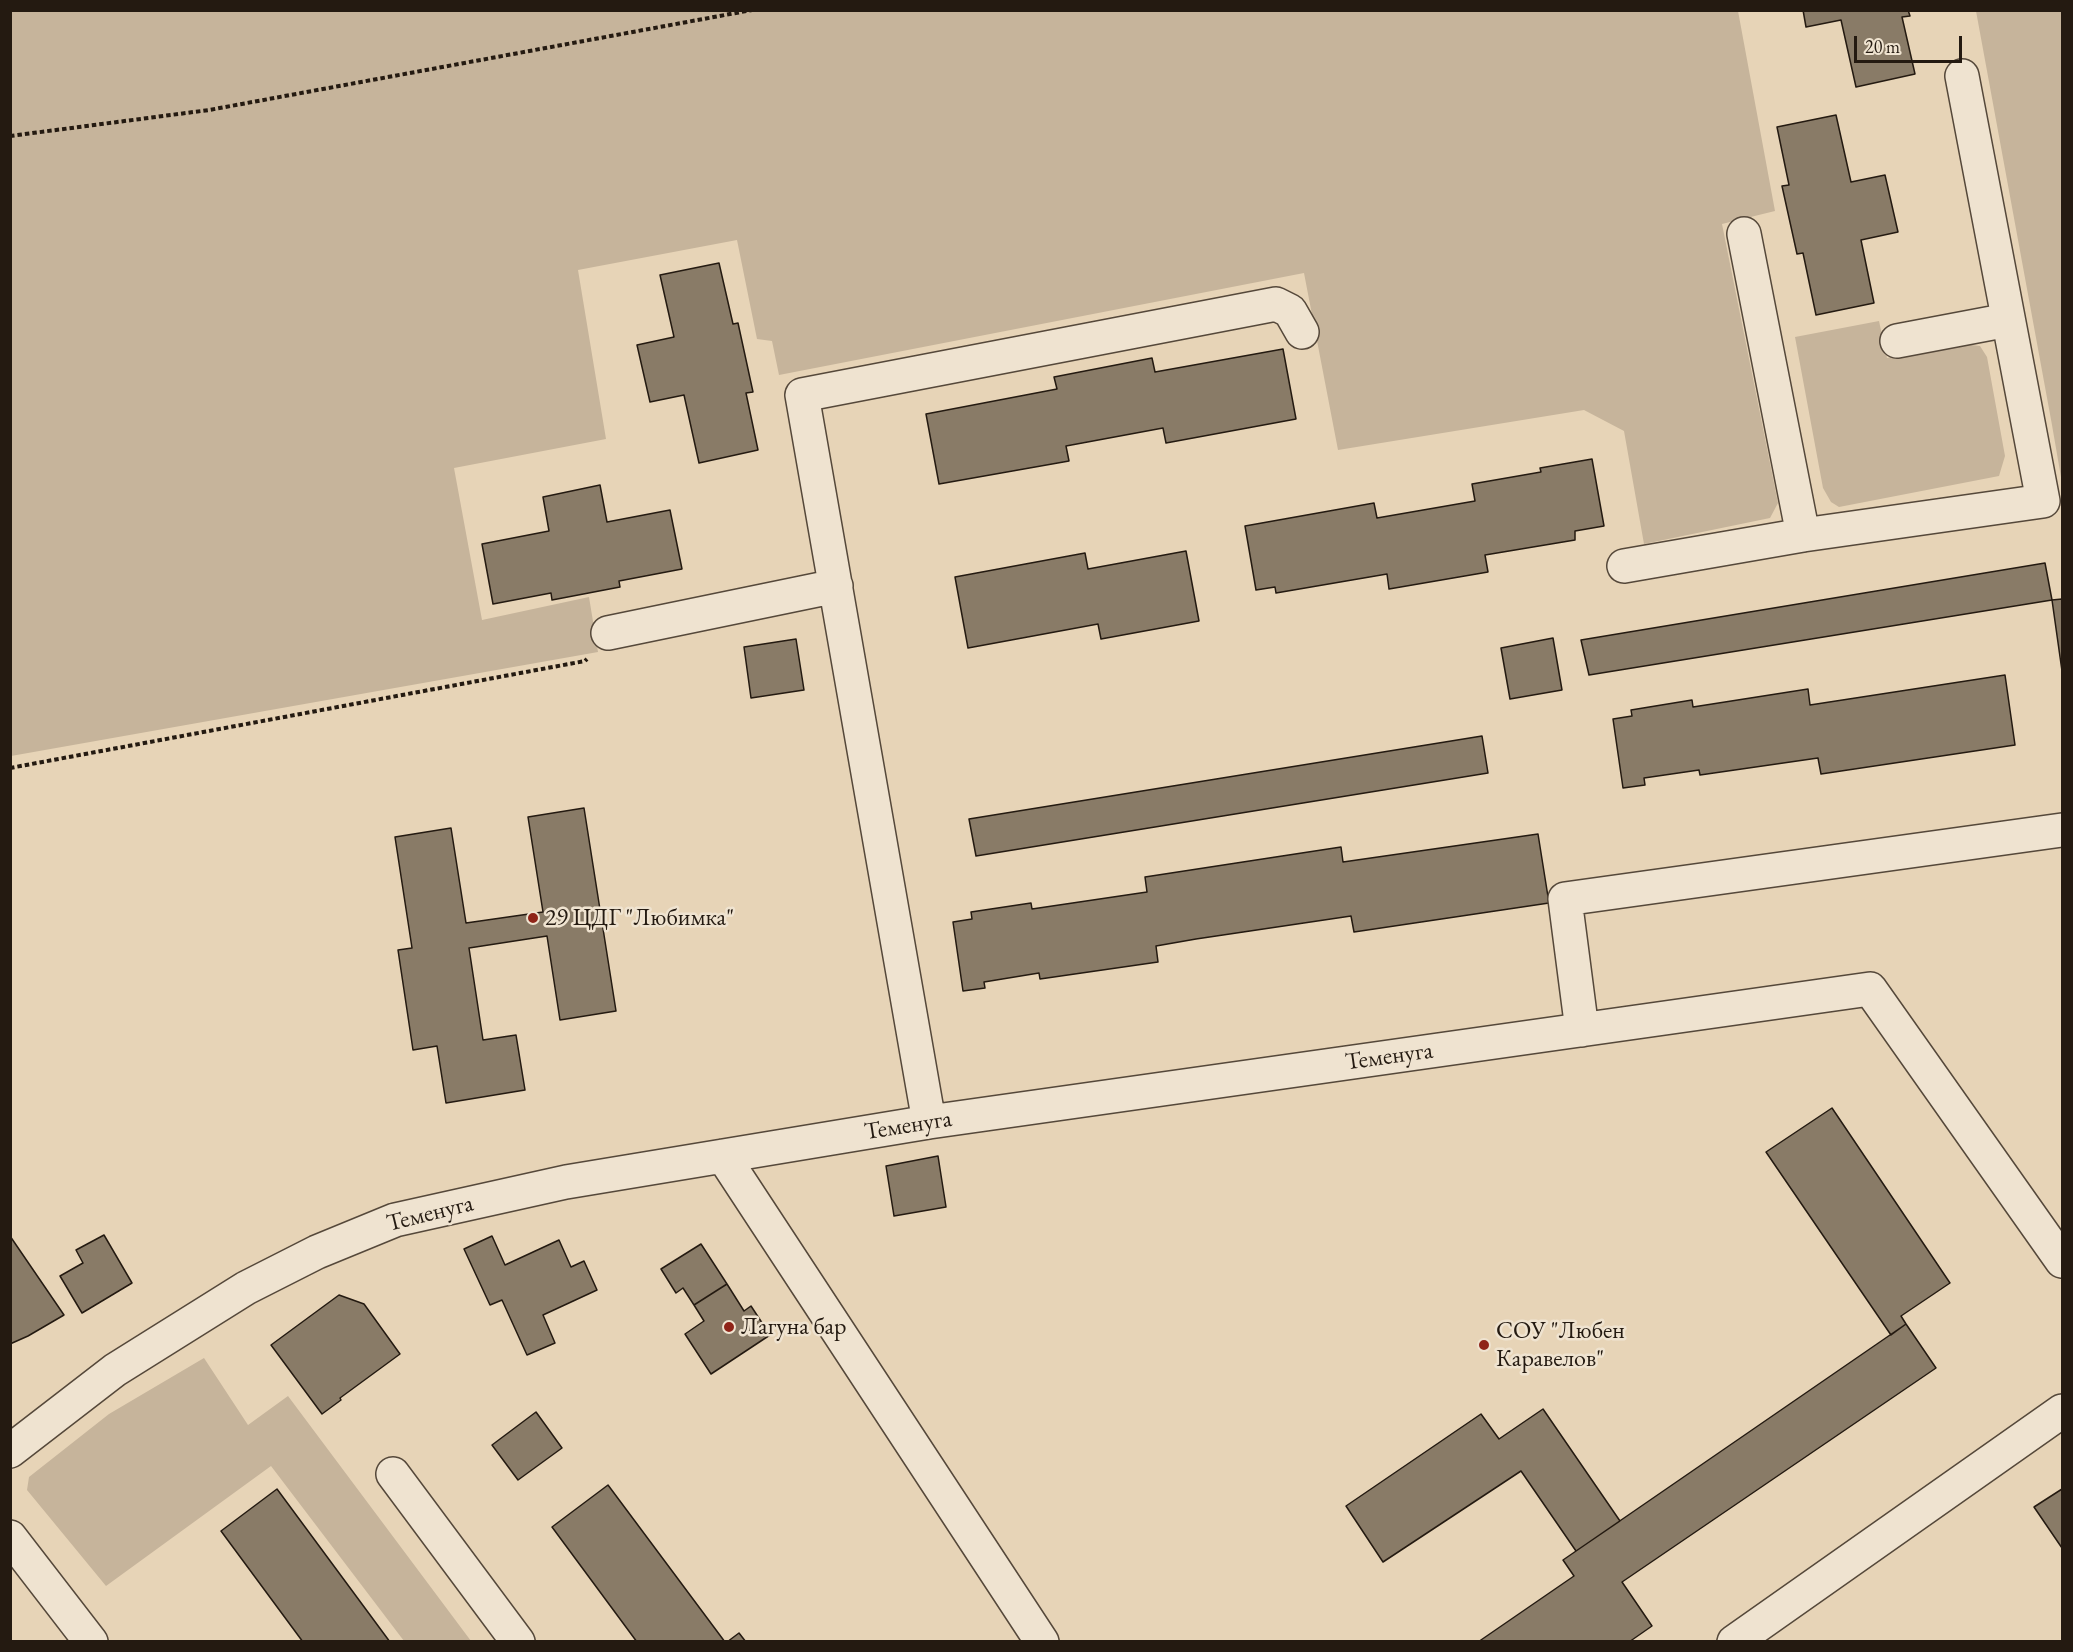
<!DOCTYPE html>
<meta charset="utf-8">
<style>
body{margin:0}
#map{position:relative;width:2073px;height:1652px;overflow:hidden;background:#e7d4b7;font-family:"EB Garamond",serif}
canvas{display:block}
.frame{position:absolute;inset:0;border:12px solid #241a11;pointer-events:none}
.scale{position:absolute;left:1854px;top:36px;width:108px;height:27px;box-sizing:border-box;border:3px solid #241a11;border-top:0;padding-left:8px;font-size:18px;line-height:21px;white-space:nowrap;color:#241a11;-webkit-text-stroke:4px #efe3d0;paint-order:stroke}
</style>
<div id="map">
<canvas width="2073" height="1652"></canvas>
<div class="frame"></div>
<div class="scale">20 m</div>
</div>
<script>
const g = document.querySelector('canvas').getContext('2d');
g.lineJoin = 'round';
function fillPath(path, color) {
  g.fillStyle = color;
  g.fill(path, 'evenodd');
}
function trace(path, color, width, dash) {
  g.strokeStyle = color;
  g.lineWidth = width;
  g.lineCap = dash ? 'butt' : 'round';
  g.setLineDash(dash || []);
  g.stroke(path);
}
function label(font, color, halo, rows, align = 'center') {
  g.font = font + ' "EB Garamond",serif';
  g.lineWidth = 5;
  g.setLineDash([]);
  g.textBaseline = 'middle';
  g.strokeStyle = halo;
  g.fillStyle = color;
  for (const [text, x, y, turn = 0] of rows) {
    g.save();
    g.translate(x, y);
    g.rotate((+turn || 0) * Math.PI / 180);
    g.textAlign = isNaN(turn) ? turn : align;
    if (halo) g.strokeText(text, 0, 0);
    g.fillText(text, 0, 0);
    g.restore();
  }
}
fillPath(new Path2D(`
 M11,11H1738L1775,211L1722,224L1778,503L1770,518L1644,544L1624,431L1584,410L1338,450L1304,273L779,375L772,341L757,339L737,240L578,270L606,439L454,468L482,620L589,597L598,652L11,756Z
 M1976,11H2062V483L2052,425Z
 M1879,321L1887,358L1963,344L1980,346L1987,357L2005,456L1999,476L1839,507L1831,502L1823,488L1795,337Z
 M204,1358L248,1425L288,1396L471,1641H404L271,1466L106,1586L27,1490L29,1477L109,1414Z`), '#c6b49b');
const building = new Path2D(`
 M1803,10H1908L1910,16L1902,17L1915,74L1856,87L1841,20L1806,27Z
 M1836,115L1851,182L1885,175L1898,232L1861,240L1874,303L1816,315L1803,253L1797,254L1782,186L1789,185L1777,127Z
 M719,263L733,324L738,323L753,392L746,393L758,450L699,463L684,395L650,402L637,345L674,337L660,275Z
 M1283,349L1296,419L1166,443L1163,428L1066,446L1069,461L939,484L926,414L1057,389L1054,377L1152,358L1155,372Z
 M1592,459L1604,526L1575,531V540L1485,555L1488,572L1389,589L1387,574L1276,593L1275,587L1256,590L1245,526L1374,503L1377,518L1475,501L1472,484L1541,472L1540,468Z
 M600,485L607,522L670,510L682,569L619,581L620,587L552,600L551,593L493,604L482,544L549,531L543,497Z
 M1186,551L1199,621L1101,639L1098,624L968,648L955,577L1085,553L1088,569Z
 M2045,563L2052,600L1589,675L1581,640Z
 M2062,599V671L2052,600Z
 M1553,638L1562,690L1510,699L1501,648Z
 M796,639L804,690L751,698L744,647Z
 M2005,675L2015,745L1821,774L1818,758L1700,775L1699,770L1644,778L1645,785L1623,788L1613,719L1632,716L1631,710L1692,700L1693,707L1808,689L1810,705Z
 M1482,736L1488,773L976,856L969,819Z
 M584,808L616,1011L560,1020L547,936L469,948L483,1040L516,1035L525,1090L446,1103L437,1046L413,1050L398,950L412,948L395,837L451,828L466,923L543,912L528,817Z
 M1538,834L1549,903L1354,932L1351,916L1196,939L1156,946L1158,962L1040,979L1039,973L984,982L985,988L963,991L953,922L972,919L971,912L1031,903L1032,909L1147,892L1145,877L1341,847L1343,862Z
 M1832,1108L1950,1283L1901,1316L1906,1324L1891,1335L1766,1152Z
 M938,1156L946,1207L894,1216L886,1166Z
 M104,1235L132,1283L82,1313L60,1276L83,1263L76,1250Z
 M10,1236L64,1315L28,1336L10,1344Z
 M492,1236L505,1265L559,1240L571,1267L584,1261L597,1290L543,1315L555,1343L527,1355L502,1300L490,1305L464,1249Z
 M701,1244L727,1284L694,1305L683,1288L676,1293L661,1269Z
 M727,1284L744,1311L751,1306L770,1335L711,1374L685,1334L704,1321L694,1305Z
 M339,1295L364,1304L400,1354L340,1398L341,1400L322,1414L271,1345Z
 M1906,1324L1936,1368L1622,1582L1652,1626L1629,1642H1478L1574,1576L1563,1560Z
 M1543,1409L1620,1521L1576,1551L1521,1471L1383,1562L1346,1506L1481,1414L1499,1439Z
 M536,1412L562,1448L518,1480L492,1445Z
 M608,1485L725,1642H637L552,1527Z
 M277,1489L390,1642H303L221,1531Z
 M2062,1489V1548L2034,1507Z
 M739,1633L746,1642H727Z`);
fillPath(building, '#897b67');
trace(building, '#241a11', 1.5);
const minor = new Path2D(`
 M1744,234L1803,535
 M1897,341L2008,320
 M1624,566L1803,535L2043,501L1962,76
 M608,633L836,586
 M1582,1030L1565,899L2062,830
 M929,1122L802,395L1276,304L1290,311L1302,332
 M723,1156L1042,1642
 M10,1451L115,1370L246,1288L317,1252L395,1220L566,1182L929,1122L1870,989L2062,1261
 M393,1474L518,1642
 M10,1537L91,1642
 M1734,1642L2062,1411`);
trace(minor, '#55483a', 36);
trace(new Path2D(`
 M10,136L209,110L752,10
 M10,768L585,661L587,659`), '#241a11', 4, [4.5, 3]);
trace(minor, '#efe3d0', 33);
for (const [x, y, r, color] of [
 [533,918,6,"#8f2418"],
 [729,1327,6,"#8f2418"],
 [1484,1345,6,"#8f2418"]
]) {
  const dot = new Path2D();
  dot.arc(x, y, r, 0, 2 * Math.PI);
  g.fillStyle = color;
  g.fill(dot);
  trace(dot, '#efe3d0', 2);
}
label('24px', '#241a11', '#efe3d0', [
 ["29 ЦДГ \"Любимка\"",545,918],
 ["Лагуна бар",741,1327],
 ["СОУ \"Любен",1496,1331],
 ["Каравелов\"",1496,1359]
], 'left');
label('24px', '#241a11', '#efe3d0', [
 ["Теменуга",1389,1057,-8],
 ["Теменуга",908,1126,-9],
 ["Теменуга",430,1214,-14]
]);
</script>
